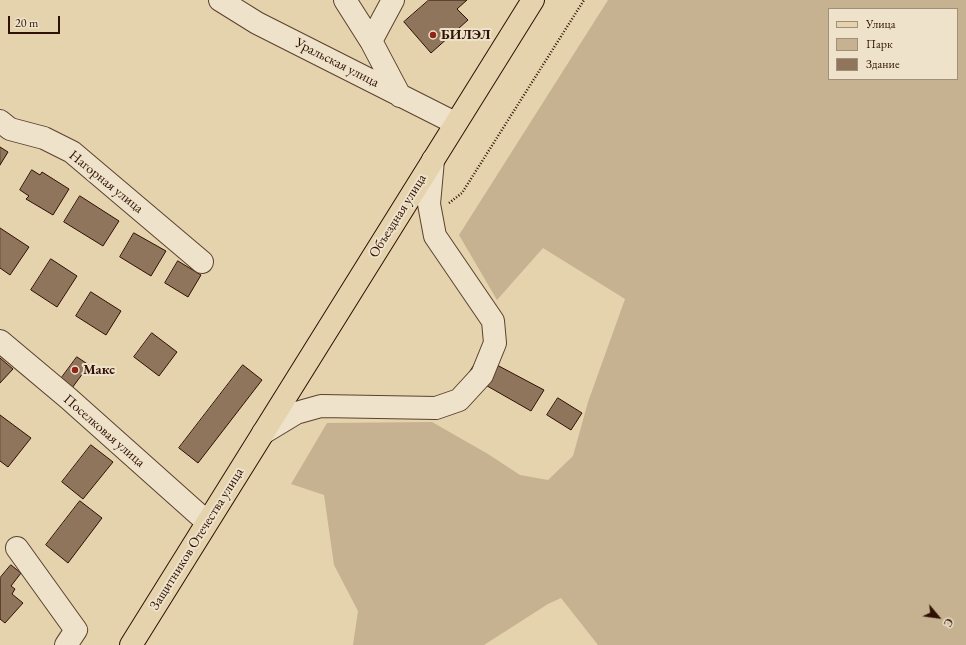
<!DOCTYPE html>
<meta charset="utf-8">
<style>
body{margin:0}
#map{position:relative;width:966px;height:645px;overflow:hidden;background:#e5d3ad;font-family:"EB Garamond",serif}
canvas{display:block}
.legend{position:absolute;left:828px;top:8px;width:130px;height:72px;box-sizing:border-box;background:#eee2ca;border:1px solid #a28e7b;margin:0;padding:5px 7px;list-style:none;font-size:12px;color:#2f1004}
.legend li{display:flex;align-items:center;gap:8px;height:20px}
.legend b{width:20px;border:1px solid #a28e7b}
.north{position:absolute;left:918px;top:597px;width:40px;height:40px;-webkit-text-stroke:3px #eee2ca;paint-order:stroke;rotate:119deg;font-size:11px;font-weight:700;line-height:16px;text-align:center;color:#2f1004}
.north::after{content:'';display:block;margin:auto;width:14px;height:18px;background:#2f1004;clip-path:polygon(50% 0,100% 100%,50% 72%,0 100%)}
.scale{position:absolute;left:8px;top:16px;width:52px;height:18px;box-sizing:border-box;border:2px solid #2f1004;border-top:0;padding-left:5px;font-size:12px;line-height:14px;white-space:nowrap;color:#2f1004;-webkit-text-stroke:3px #eee2ca;paint-order:stroke}
</style>
<div id="map">
<canvas width="966" height="645"></canvas>
<ul class="legend">
<li><b style="height:5px;background:#e5d3ad"></b>Улица</li>
<li><b style="height:11px;background:#c6b290"></b>Парк</li>
<li><b style="height:11px;background:#8e755c"></b>Здание</li>
</ul>
<div class="north">С</div>
<div class="scale">20 m</div>
</div>
<script>
const g = document.querySelector('canvas').getContext('2d');
g.lineJoin = 'round';
function fillPath(path, color) {
  g.fillStyle = color;
  g.fill(path, 'evenodd');
}
function trace(path, color, width, dash) {
  g.strokeStyle = color;
  g.lineWidth = width;
  g.lineCap = dash ? 'butt' : 'round';
  g.setLineDash(dash || []);
  g.stroke(path);
}
function label(font, color, halo, rows, align = 'center') {
  g.font = font + ' "EB Garamond",serif';
  g.lineWidth = 4;
  g.setLineDash([]);
  g.textBaseline = 'middle';
  g.strokeStyle = halo;
  g.fillStyle = color;
  for (const [text, x, y, turn = 0] of rows) {
    g.save();
    g.translate(x, y);
    g.rotate((+turn || 0) * Math.PI / 180);
    g.textAlign = isNaN(turn) ? turn : align;
    if (halo) g.strokeText(text, 0, 0);
    g.fillText(text, 0, 0);
    g.restore();
  }
}
fillPath(new Path2D(`
 M608,0H966V645H598L561,598L548,604L484,645H353L358,611L334,565L324,495L291,484L327,423L432,422L488,454L520,475L548,480L573,456L588,402L625,299L543,248L497,300L459,235ZM829,9H957V79H829Z`), '#c6b290');
const building = new Path2D(`
 M429,0H467L457,9L468,20L431,53L404,22Z
 M0,147L8,152L0,165Z
 M32,170L40,175L42,172L69,189L53,215L26,199L29,196L20,190Z
 M80,196L119,221L103,246L64,222Z
 M0,228L29,247L10,275L0,268Z
 M134,233L166,251L151,276L120,257Z
 M51,259L77,276L57,307L31,290Z
 M178,261L201,275L188,297L165,283Z
 M91,292L121,311L106,335L76,316Z
 M152,333L177,352L159,376L134,357Z
 M480,356L544,390L531,411L468,375Z
 M77,357L89,365L72,388L60,380Z
 M0,358L13,369L0,383Z
 M243,365L262,380L198,463L179,448Z
 M558,398L582,413L571,430L547,415Z
 M0,415L31,438L8,467L0,461Z
 M91,445L113,462L83,499L62,482Z
 M80,501L102,518L68,563L46,545Z
 M11,565L21,573L11,586L15,589L12,594L23,603L5,623L0,619V578Z`);
fillPath(building, '#8e755c');
trace(building, '#2f1004', 1);
const minor = new Path2D(`
 M220,0L257,23L455,123
 M345,0L371,41L400,96
 M371,41L393,0
 M0,121L10,129L44,138L72,152L202,262
 M0,341L68,398L207,522
 M263,433L296,413L321,406L436,408L459,400L482,375L495,343L493,321L435,236L429,204L433,160
 M17,548L76,630L66,645`);
const major = new Path2D(`
 M131,645L533,0`);
trace(minor, '#5c412e', 24);
trace(major, '#2f1004', 24);
trace(new Path2D(`
 M449,203L462,193L584,0`), '#2f1004', 2.5, [1, 2]);
trace(minor, '#eee2ca', 22);
trace(major, '#e5d3ad', 22);
for (const [x, y, r, color] of [
 [433,35,4,"#8f2418"],
 [75,370,4,"#8f2418"]
]) {
  const dot = new Path2D();
  dot.arc(x, y, r, 0, 2 * Math.PI);
  g.fillStyle = color;
  g.fill(dot);
  trace(dot, '#eee2ca', 1.5);
}
label('bold 14px', '#2f1004', '#eee2ca', [
 ["БИЛЭЛ",441,35],
 ["Макс",83,370]
], 'left');
label('14px', '#2f1004', '#eee2ca', [
 ["Уральская улица",337,63,27],
 ["Нагорная улица",106,182,39],
 ["Объездная улица",398,216,-58],
 ["Поселковая улица",104,431,41],
 ["Защитников Отечества улица",197,539,-58]
]);
</script>
